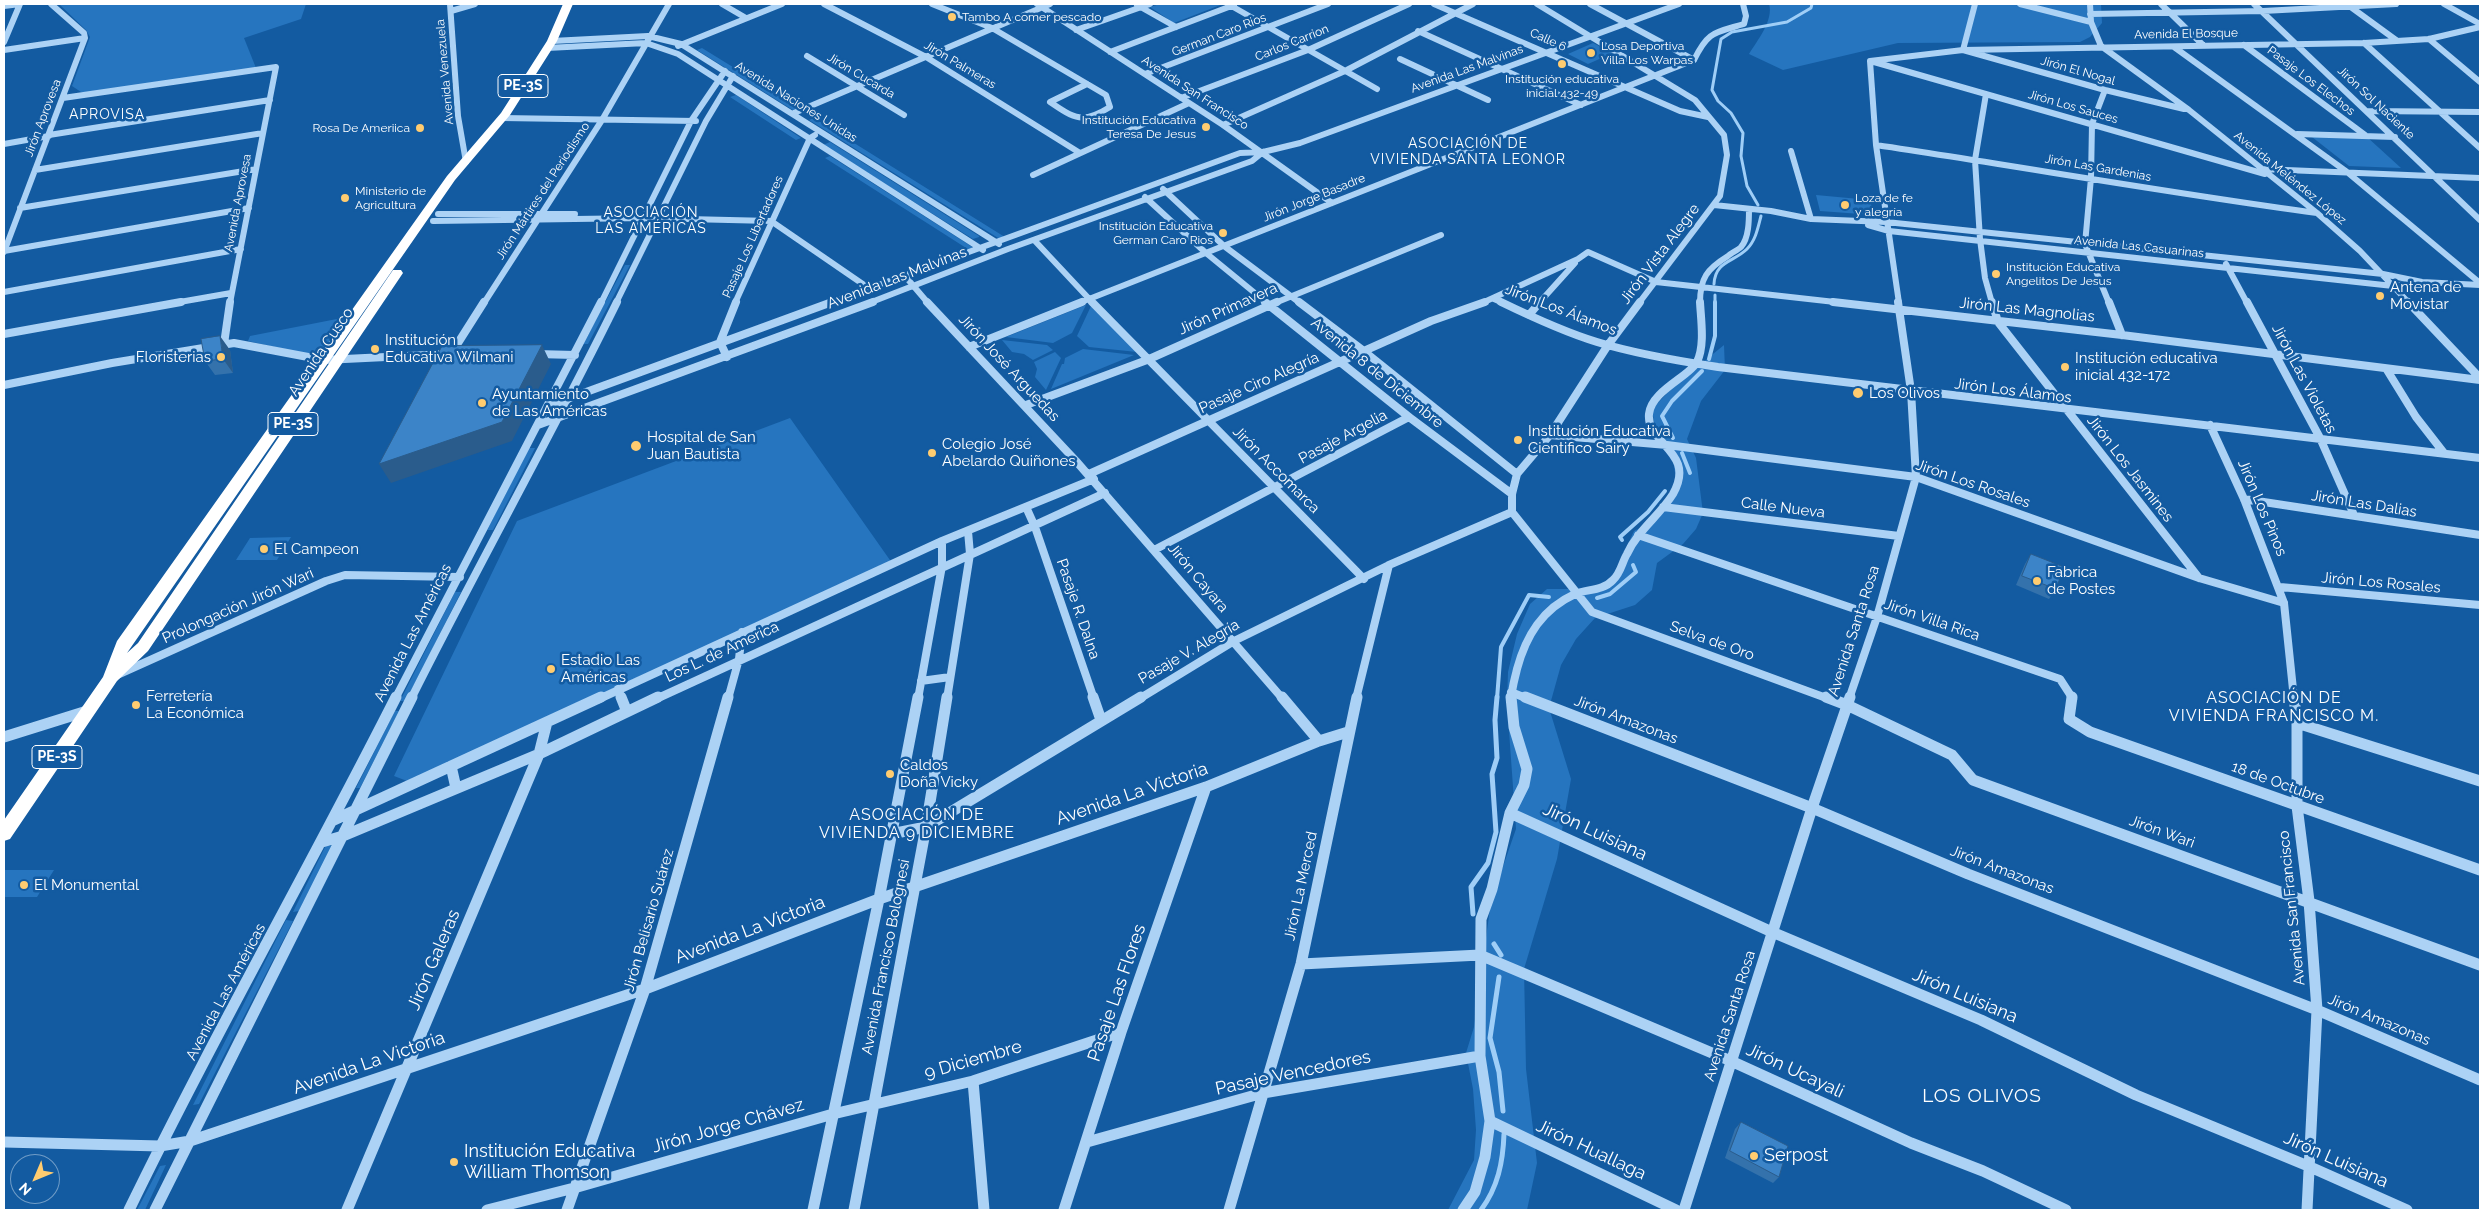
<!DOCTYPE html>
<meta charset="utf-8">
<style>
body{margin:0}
#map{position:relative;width:2484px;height:1214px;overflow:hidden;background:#135ba1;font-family:Raleway,sans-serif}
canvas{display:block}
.frame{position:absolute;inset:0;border:5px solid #fff;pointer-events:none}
.north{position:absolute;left:10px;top:1154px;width:50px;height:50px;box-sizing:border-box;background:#135ba1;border:1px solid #719dc7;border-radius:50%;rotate:225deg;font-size:14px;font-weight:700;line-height:20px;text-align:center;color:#fff}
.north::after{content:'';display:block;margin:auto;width:18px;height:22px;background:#ffcc70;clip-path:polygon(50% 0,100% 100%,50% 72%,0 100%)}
</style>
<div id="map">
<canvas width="2484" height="1214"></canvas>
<div class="frame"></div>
<div class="north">N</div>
</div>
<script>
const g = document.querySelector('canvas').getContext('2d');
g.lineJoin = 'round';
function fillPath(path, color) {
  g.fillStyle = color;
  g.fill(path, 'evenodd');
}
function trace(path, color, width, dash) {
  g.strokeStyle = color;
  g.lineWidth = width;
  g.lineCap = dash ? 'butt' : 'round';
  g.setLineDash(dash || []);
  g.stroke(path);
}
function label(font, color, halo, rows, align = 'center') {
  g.font = font + ' Raleway,sans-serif';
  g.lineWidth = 5;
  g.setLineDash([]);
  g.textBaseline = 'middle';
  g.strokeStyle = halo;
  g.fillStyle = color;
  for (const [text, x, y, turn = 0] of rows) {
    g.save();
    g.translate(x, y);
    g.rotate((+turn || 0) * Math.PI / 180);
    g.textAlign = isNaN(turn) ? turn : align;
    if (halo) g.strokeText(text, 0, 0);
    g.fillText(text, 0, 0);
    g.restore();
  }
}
fillPath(new Path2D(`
 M59,4H306L301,19L244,38L256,68L91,93L81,92L72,86L90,37L86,30Z
 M1160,4H1223L1174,23L1150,7Z
 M1769,4H2101L2102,23L2090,37L2080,42L1898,43L1783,70L1749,54C1757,41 1774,20 1769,4Z
 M1593,43L1613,53L1588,64L1568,54Z
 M702,48L801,109L796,112L697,50Z
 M736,95L801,138L796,140L730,97Z
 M814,118L1008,239L1003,241L809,120Z
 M2312,137H2367L2401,168L2349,166Z
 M830,142L979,236V237L973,239L823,145Z
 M830,156L977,250L974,253L825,158Z
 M1816,195L1870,200L1874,215L1820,211Z
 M625,265H630L588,344H583Z
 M1086,305L1072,333L1053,343L1006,337Z
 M1091,306L1137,352L1089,347L1077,336Z
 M347,317L319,357L248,341L250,336Z
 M1002,340L1047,345L1053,350L1033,360L1024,354L1012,352Z
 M1724,345L1725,370L1701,401L1687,439L1696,458L1703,513L1696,529L1683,544L1657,563L1652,590L1635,605L1595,618L1576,639L1561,665L1549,708L1571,779L1557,859L1524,969L1526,1069L1537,1163L1527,1210H1448L1474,1160L1476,1130L1473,1089L1466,1053L1474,1027L1491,901L1516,829L1507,703L1508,672L1517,634L1530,604L1547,589H1574L1613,584L1622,557L1634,531L1659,518L1676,479L1673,460L1657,440L1652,409L1675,385Z
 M1083,349L1134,355L1051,389L1062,364H1064L1065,358Z
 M1055,352L1061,358L1046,390L1035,377L1037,369L1034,362Z
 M790,418L892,563L407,781L394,776L517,521Z
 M529,448H535L493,530H487Z
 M291,537L277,560H236L250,538Z
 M455,592H461L406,701H400Z
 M395,711H399L360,788H356Z
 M326,845L333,846L299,911L293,912Z
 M5,870H54L37,897H4Z
 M286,920L293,921L199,1104L193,1105Z
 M166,1165L145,1210H137L160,1166Z`), '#2675bf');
trace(new Path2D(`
 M1758,205L1747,186L1741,156L1743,133L1731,113L1718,101L1712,90L1721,39L1732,32L1787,22L1811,8L1812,4
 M1714,284C1715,261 1734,262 1747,249C1756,240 1758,227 1761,216
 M1715,295V303`), '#9fcef7', 3);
trace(new Path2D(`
 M1709,359L1715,336V302
 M1673,438L1662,416L1672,401L1702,371
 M1682,453L1690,473
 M1622,540L1620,537L1648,512L1665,491
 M1597,598L1610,594L1636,572L1633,565
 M1497,699L1501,647L1529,595L1549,597`), '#9fcef7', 4);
trace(new Path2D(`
 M1473,914L1471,887L1488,863L1496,832L1492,774L1497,758L1495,720L1497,697
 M1494,944L1501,955
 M1499,977L1490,1038L1499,1072L1503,1111
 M1481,1210C1498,1187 1503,1162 1504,1134`), '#9fcef7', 5);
trace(new Path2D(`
 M450,4L458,116L466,162
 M722,4L746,18
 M824,4L926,57L1080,153
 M932,4L992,28L1106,95L1110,107C1083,124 1075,119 1050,102L1087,84
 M1037,4L1223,125L1332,203
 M1228,4L1377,89
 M1434,4L1680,111L1708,117
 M1537,4L1695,100L1724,135L1727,155L1720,196L1639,303
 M1590,4L1694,60
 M1975,4L1963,50L2105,90L2184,109
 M2020,4L2091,22
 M2090,4L2091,22L2101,46L2189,110L2317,213L2360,251L2409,303
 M2161,4L2203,45
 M2254,4L2480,220
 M2444,4L2480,24
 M1137,5L1176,27
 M2348,5L2396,40
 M4,6L20,4
 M451,11L475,4
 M2090,14L2263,11L2396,4
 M1076,30L1150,4
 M1418,31L1581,105
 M2429,39L2480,82
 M552,41L648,36L681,44L999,244
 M4,42L20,4
 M2364,43L2480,148
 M2244,45L2365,135
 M678,46L782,4
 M2174,47L2347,172L2480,283
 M547,48L646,43L678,54L983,250
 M4,50L85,38
 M1110,52L1234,5
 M807,56L904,115
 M1400,59L1488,100
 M1694,60C1708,31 1714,33 1744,24L1746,16L1743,4
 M1874,62L2265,174
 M1145,74L1328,4
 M2105,90L2092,124L2091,178L2085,244L2109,303
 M1986,94L1975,160L1980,239L1985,278L1992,303
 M63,98L276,67L230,303
 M1181,98L1308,50L1409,4
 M2367,111L2480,112
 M794,113L1050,4
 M502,118L696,121
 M1223,125L1345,71L1473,4
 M2297,134L2395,137
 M49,135L270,100
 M4,144L49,136
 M1876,145C2023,167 2170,193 2317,213
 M1791,151L1811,219
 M2262,169L2480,178
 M35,170L263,133
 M1033,175L1189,103
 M1163,189L1224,246L1300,303
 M1145,197L1206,253L1267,303
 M1714,205L1771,211L1811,219L1886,222L2383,274L2422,282L2480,285
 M20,208L256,169
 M438,214H575
 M433,221L645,218L771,221L870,289
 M1868,225L1889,231L2393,286L2413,283
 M1035,241L1093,303
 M4,251L249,208
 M4,252L85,38L84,33L51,4
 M2226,264L2247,303
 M905,276L928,303
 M4,292L241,249
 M1494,299L1503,303
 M174,303L231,293
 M484,303L602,120L669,4
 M601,303L691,121L725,71
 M616,303L706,121L733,76
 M735,303L810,138L815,135
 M829,303L1240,153L1263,152L1300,143L1679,4
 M869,303L1008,249L1252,161L1263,152
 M1079,303L1694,60
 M1275,303L1441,235
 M1482,303L1578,259L1588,252L1656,282L1844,303
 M1539,303L1575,263
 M1700,303C1700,278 1707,269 1728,256C1731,253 1738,250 1741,247C1749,238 1749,220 1749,209
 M1899,303L1876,145L1870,61L1963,50L2364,43L2429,39L2480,27`), '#acd2f5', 6);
trace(new Path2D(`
 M927,302L1076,461L1283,699
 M1092,302L1364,579
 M1265,302L1409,417L1512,494
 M1299,302L1365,352L1517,474
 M1501,302C1532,317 1564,332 1597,342C1636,354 1678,361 1718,367L2480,458
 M1640,302L1608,345L1550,435L1517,474L1512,494V512L1592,612L1829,699
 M1833,302L2122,335L2480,380
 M1992,302L1998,322L2199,578
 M2109,302L2122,335
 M2247,302L2320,438L2354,515
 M2408,302L2480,378
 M1529,315L1540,302
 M4,334L181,302
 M224,344L230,302
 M969,347L1082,302
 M451,354L484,302
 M536,354L575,355
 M727,357L720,342L736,302
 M2387,370L2416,417L2444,453
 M4,385L112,363L234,343L324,360L448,354
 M1026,405L1147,360L1277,302
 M548,406L832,302
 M538,425L873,302
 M2210,425L2244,499L2284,603L2294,699
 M1550,435L1667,445L1916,477L2199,578L2284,603
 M1089,474L1431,321L1485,302
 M2244,499L2480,535
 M1026,507L1035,527L1094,699
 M1663,507L1899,536
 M1638,535L2060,679L2073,699
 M1156,549L1409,417
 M2280,587L2480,605
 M117,675L326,581L345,575L460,577
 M921,681L950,677
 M618,689L622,699
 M1511,692L1528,699
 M395,699L601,302
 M411,699C478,565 551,436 617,302
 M599,699L942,541L1094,479
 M656,699L1105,493
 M728,699L739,659L742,632
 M918,699L942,566V541
 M947,699L970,554L968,531
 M1139,699L1234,641L1389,565L1512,512
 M1356,699L1389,565
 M1512,699C1511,689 1515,679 1517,669C1526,636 1542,609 1575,594C1587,589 1603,591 1613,580C1621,573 1622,562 1627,554C1638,530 1660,515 1673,494C1697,452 1646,444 1649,414C1651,391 1690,376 1697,362C1705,345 1701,321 1700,302
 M1849,699L1877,617L1916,477L1911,391L1898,302`), '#acd2f5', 8);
trace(new Path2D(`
 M621,697L627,712
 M1093,697L1101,720
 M1282,697L1319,741
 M1525,697L1812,808L1968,874L2317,1010L2480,1080
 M1826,697L1847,705L1952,755L1973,780L2480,965
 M2072,697L2069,719L2090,732L2480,870
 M2294,697L2297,723V806L2309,901L2317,1010L2307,1210
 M2297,723L2480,781
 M4,737L87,711
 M451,766L456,788
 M1510,813L1772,932L1981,1020L2136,1095L2308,1166L2407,1210
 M334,820L601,697
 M891,834L926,827L1141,697
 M322,842L343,836L539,754L658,697
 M1301,964L1480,955L1731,1061L1911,1143L1983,1171L2066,1210
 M973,1081L984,1210
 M1490,1121L1676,1210
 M4,1142L160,1146L190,1141L645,989L879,899L1206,787L1319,741L1348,732
 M1087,1142L1263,1093L1480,1056
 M129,1210C213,1037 309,869 396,697
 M155,1210L412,697
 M347,1210L539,754L547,722
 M487,1210L574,1188L833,1114L973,1081L1121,1032
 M567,1210L645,989L728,697
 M813,1210L879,899L918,697
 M854,1210L926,827L947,697
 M1064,1210L1121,1032L1206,787
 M1229,1210L1301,964L1357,697
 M1463,1210L1475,1192L1485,1157L1490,1121L1480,1056L1481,919L1492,889L1510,813L1524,785L1527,769L1514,727L1511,697
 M1684,1210L1812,808L1850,697`), '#acd2f5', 11);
fillPath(new Path2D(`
 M563,4H573L557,41L510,115L455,180L127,653L138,643L393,270H401L403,273L148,651L117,681L10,839L4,841V820L103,677L117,641L447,176L501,113L547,41Z`), '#fff');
fillPath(new Path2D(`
 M230,350L233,373L215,375L205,361Z
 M2031,554L2056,589L2049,599L2016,585L2025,564Z
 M1741,1122L1779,1177L1773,1183L1725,1158L1735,1129Z`), '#3472ac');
fillPath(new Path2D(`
 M220,336L230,350L233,373L223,359Z
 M542,345L551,364L512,441L391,483L379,464Z`), '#2a5c8c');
const building = new Path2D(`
 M220,336L223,359L205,361L201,339Z
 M542,345L502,422L379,464L442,346Z
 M2031,554L2064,567L2056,589L2022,576Z
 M1741,1122L1788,1146L1779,1177L1730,1151Z`);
fillPath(building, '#3c84c8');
trace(building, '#2a5c8c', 1);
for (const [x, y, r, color] of [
 [952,17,5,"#ffcc70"],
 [1591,53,5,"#ffcc70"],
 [1562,64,5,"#ffcc70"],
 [1206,127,5,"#ffcc70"],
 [420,128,5,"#ffcc70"],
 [345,198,5,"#ffcc70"],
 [1845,205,5,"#ffcc70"],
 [1223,233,5,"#ffcc70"],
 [1996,274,5,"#ffcc70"],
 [2380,296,5,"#ffcc70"],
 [375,349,5,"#ffcc70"],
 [221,357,5,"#ffcc70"],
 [2065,367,5,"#ffcc70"],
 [1858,393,6,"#ffcc70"],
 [482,403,5,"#ffcc70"],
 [1518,440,5,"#ffcc70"],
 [636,446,6,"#ffcc70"],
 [932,453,5,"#ffcc70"],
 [264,549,5,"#ffcc70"],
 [2037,581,5,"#ffcc70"],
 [551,669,5,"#ffcc70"],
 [136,705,5,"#ffcc70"],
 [890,774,5,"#ffcc70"],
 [24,885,5,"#ffcc70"],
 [1754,1156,5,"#ffcc70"],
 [454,1162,5,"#ffcc70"]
]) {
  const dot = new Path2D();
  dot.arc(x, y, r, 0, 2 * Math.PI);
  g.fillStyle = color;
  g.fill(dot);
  trace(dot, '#135ba1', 2);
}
label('12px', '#fff', '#135ba1', [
 ["Tambo A comer pescado",962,17],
 ["Losa Deportiva",1601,46],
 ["Villa Los Warpas",1601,60],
 ["Institución educativa",1562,79,"center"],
 ["inicial 432-49",1562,93,"center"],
 ["Institución Educativa",1196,120,"right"],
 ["Teresa De Jesus",1196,134,"right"],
 ["Rosa De Ameriica",410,128,"right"],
 ["Ministerio de",355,191],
 ["Agricultura",355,205],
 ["Loza de fe",1855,198],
 ["y alegría",1855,212],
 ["Institución Educativa",1213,226,"right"],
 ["German Caro Rios",1213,240,"right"],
 ["Institución Educativa",2006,267],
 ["Angelitos De Jesus",2006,281]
], 'left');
label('12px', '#fff', '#135ba1', [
 ["Avenida El Bosque",2186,34,-1],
 ["German Caro Rios",1219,35,-21],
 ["Calle 6",1548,40,24],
 ["Carlos Carrion",1292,43,-22],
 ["Jirón Palmeras",960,65,31],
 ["Avenida Las Malvinas",1467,69,-20],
 ["Jirón El Nogal",2078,71,16],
 ["Avenida Venezuela",445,72,-95],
 ["Jirón Cucarda",861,76,31],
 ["Pasaje Los Elechos",2311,81,37],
 ["Avenida San Francisco",1195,93,33],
 ["Avenida Naciones Unidas",796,102,32],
 ["Jirón Sol Naciente",2376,103,43],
 ["Jirón Los Sauces",2073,107,16],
 ["Jirón Aprovesa",43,118,-69],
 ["Jirón Las Gardenias",2098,168,10],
 ["Avenida Meléndez López",2290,178,39],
 ["Jirón Mártires del Periodismo",543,191,-57],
 ["Jirón Jorge Basadre",1314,198,-22],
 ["Avenida Aprovesa",238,203,-79],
 ["Pasaje Los Libertadores",753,237,-66],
 ["Avenida Las Casuarinas",2139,247,6]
]);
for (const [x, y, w] of [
 [523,86,50],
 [293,424,50],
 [57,757,50]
]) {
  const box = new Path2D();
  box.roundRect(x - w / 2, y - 11.5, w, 23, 4);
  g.fillStyle = '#135ba1';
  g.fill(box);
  trace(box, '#fff', 1);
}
label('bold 14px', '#fff', null, [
 ["PE-3S",523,86],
 ["PE-3S",293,424],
 ["PE-3S",57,757]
]);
g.letterSpacing = '1px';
label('14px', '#fff', '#135ba1', [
 ["APROVISA",107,115],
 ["ASOCIACIÓN DE",1468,144],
 ["VIVIENDA SANTA LEONOR",1468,160],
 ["ASOCIACIÓN",651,213],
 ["LAS AMÉRICAS",651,229]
]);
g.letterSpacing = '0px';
label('15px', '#fff', '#135ba1', [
 ["Jirón Vista Alegre",1660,254,-53],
 ["Avenida Las Malvinas",897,278,-21],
 ["Jirón Primavera",1228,309,-24],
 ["Jirón Los Álamos",1561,310,21],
 ["Jirón Las Magnolias",2027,310,6],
 ["Avenida Cusco",321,352,-56],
 ["Jirón José Arguedas",1009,368,47],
 ["Avenida 8 de Diciembre",1377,373,39],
 ["Jirón Las Violetas",2304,379,62],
 ["Pasaje Ciro Alegría",1259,383,-24],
 ["Jirón Los Álamos",2013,391,7],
 ["Pasaje Argelia",1343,437,-28],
 ["Jirón Los Jasmines",2130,469,52],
 ["Jirón Accomarca",1276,470,45],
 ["Jirón Los Rosales",1973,484,19],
 ["Jirón Las Dalias",2364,504,9],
 ["Calle Nueva",1783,508,7],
 ["Jirón Los Pinos",2262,508,67],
 ["Jirón Cayara",1198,578,50],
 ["Jirón Los Rosales",2381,583,5],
 ["Prolongación Jirón Wari",238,606,-24],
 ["Pasaje R. Dalna",1078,609,71],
 ["Jirón Villa Rica",1932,620,19],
 ["Avenida Santa Rosa",1854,631,-72],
 ["Avenida Las Américas",413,633,-63],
 ["Selva de Oro",1712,641,20],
 ["Los L. de America",722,652,-25],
 ["Pasaje V. Alegría",1189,652,-30],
 ["Jirón Amazonas",1626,720,21],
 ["18 de Octubre",2278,783,20],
 ["Jirón Wari",2162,832,20],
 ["Jirón Amazonas",2002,870,21],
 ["Jirón La Merced",1301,886,-78],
 ["Avenida San Francisco",2292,908,-96],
 ["Jirón Belisario Suárez",649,920,-74],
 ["Avenida Francisco Bolognesi",886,957,-79],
 ["Avenida Las Américas",226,992,-62],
 ["Avenida Santa Rosa",1730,1016,-72],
 ["Jirón Amazonas",2379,1020,23]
]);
label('15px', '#fff', '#135ba1', [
 ["Antena de",2390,287],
 ["Movistar",2390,304],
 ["Institución",385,340],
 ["Educativa Wilmani",385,357],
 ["Floristerias",211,357,"right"],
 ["Institución educativa",2075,358],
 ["inicial 432-172",2075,375],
 ["Los Olivos",1869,393],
 ["Ayuntamiento",492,394],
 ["de Las Américas",492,411],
 ["Institución Educativa",1528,431],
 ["Cientifico Sairy",1528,448],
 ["Hospital de San",647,437],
 ["Juan Bautista",647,454],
 ["Colegio José",942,444],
 ["Abelardo Quiñones",942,461],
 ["El Campeon",274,549],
 ["Fabrica",2047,572],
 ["de Postes",2047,589],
 ["Estadio Las",561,660],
 ["Américas",561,677],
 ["Ferretería",146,696],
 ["La Económica",146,713],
 ["Caldos",900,765],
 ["Doña Vicky",900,782],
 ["El Monumental",34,885]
], 'left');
g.letterSpacing = '1px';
label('16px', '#fff', '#135ba1', [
 ["ASOCIACIÓN DE",2274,698],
 ["VIVIENDA FRANCISCO M.",2274,716],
 ["ASOCIACIÓN DE",917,815],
 ["VIVIENDA 9 DICIEMBRE",917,833]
]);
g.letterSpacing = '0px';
label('18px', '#fff', '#135ba1', [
 ["Avenida La Victoria",1132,794,-19],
 ["Jirón Luisiana",1595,832,25],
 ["Avenida La Victoria",750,930,-21],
 ["Jirón Galeras",434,960,-67],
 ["Pasaje Las Flores",1117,993,-71],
 ["Jirón Luisiana",1965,996,23],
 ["9 Diciembre",973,1060,-16],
 ["Avenida La Victoria",369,1063,-19],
 ["Jirón Ucayali",1795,1071,25],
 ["Pasaje Vencedores",1293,1073,-12],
 ["Jirón Jorge Chávez",728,1126,-16],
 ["Jirón Huallaga",1591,1150,25],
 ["Jirón Luisiana",2336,1160,24]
]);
label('18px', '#fff', '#135ba1', [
 ["Institución Educativa",464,1152],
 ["William Thomson",464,1173],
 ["Serpost",1764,1156]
], 'left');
g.letterSpacing = '1px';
label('19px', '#fff', '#135ba1', [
 ["LOS OLIVOS",1982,1096]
]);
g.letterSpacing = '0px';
</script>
